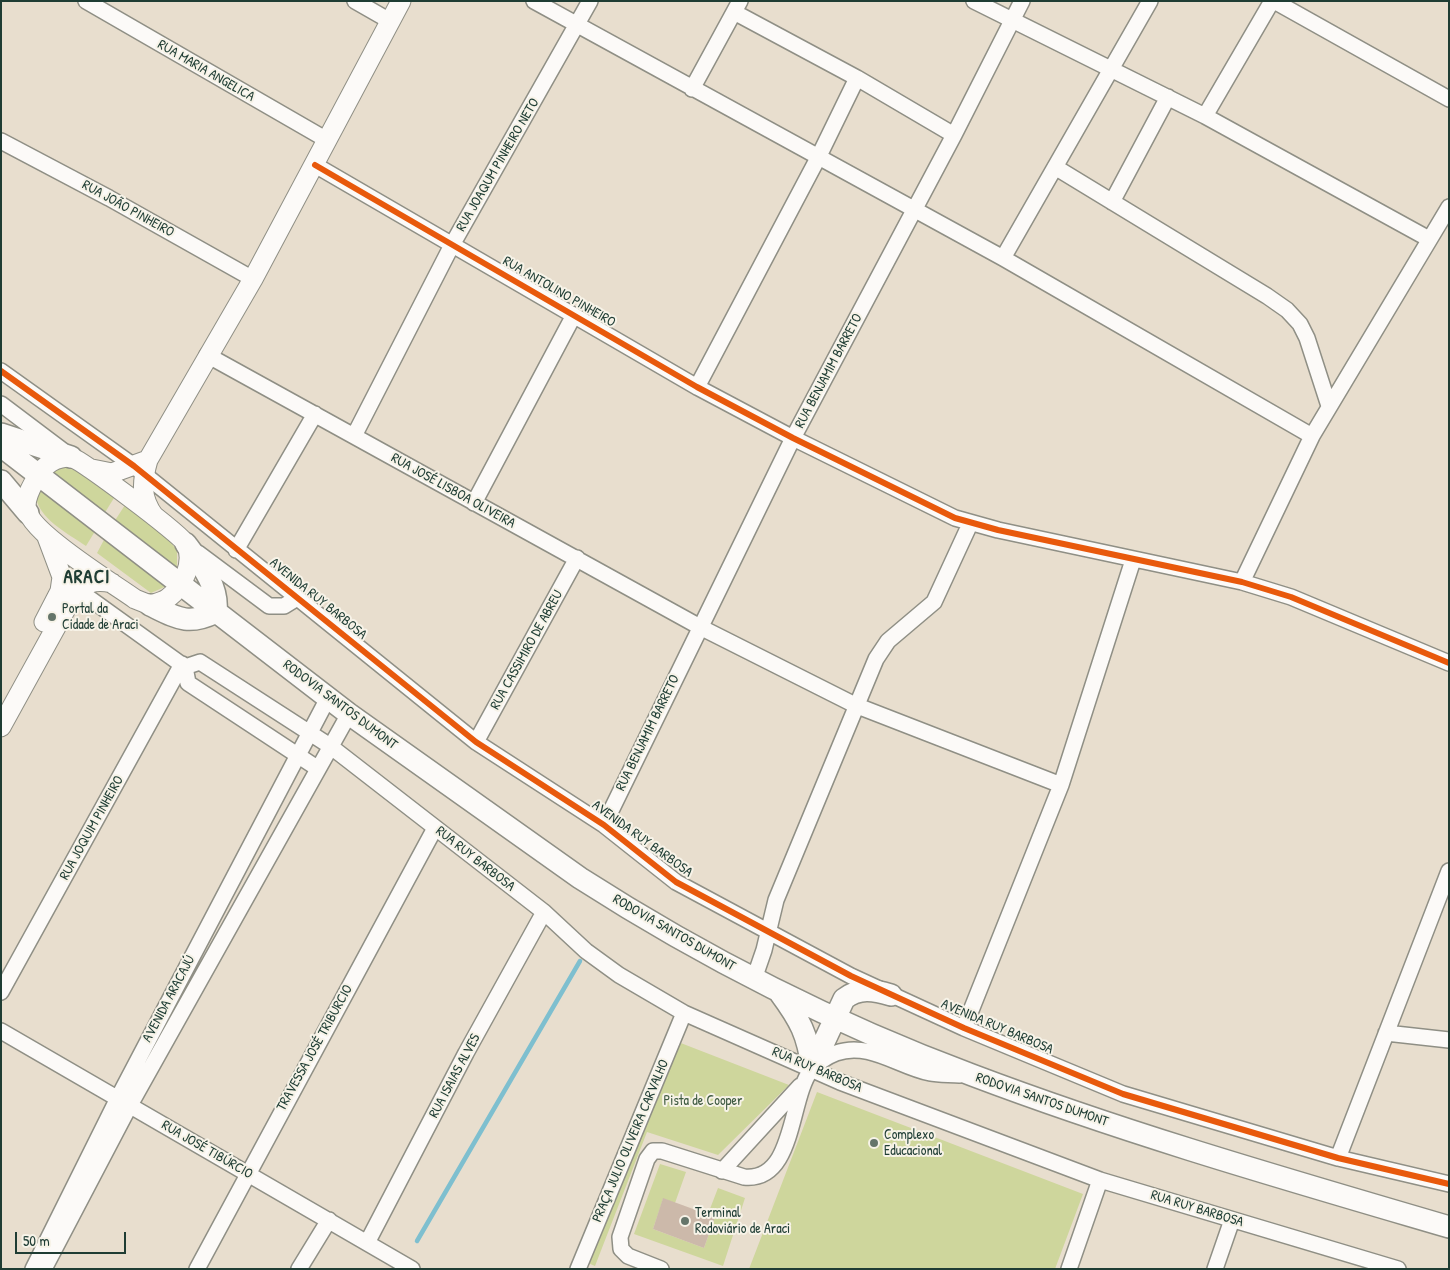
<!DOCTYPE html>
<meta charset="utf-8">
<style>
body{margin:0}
#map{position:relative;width:1450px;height:1270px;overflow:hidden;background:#e8dece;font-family:"Patrick Hand",sans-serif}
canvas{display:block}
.frame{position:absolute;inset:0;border:2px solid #1f3d34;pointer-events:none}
.scale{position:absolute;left:15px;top:1232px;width:111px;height:22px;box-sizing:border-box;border:2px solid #1f3d34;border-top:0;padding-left:6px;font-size:15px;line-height:18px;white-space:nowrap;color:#1f3d34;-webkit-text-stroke:4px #f7f3e8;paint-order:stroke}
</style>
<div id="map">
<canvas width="1450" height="1270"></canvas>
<div class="frame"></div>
<div class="scale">50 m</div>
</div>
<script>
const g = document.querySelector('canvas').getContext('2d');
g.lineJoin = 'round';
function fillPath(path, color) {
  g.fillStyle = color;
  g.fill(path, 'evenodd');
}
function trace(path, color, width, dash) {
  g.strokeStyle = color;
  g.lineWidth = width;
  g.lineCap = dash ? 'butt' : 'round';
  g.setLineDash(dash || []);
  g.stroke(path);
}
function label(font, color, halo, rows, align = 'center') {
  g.font = font + ' "Patrick Hand",sans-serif';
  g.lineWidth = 4;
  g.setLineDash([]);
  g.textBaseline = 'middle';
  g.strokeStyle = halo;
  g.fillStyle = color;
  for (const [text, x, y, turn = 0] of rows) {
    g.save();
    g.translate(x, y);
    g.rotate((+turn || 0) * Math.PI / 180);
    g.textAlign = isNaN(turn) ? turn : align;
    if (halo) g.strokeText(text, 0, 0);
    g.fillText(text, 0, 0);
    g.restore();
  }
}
fillPath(new Path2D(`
 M65,466L78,472L114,498L104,514L48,473Z
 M40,487L97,528L86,546C69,534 36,518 36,494Z
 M125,505L166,537L177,550V572L114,522Z
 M105,538L169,585L151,593L97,553Z
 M673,1040L789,1085L718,1155L647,1132L595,1266L588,1263Z
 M817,1092L1083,1194L1055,1269H749Z
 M660,1164L686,1172L675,1203L663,1199L653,1229L704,1248L715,1217L708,1214L718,1188L745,1198L723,1266L634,1234Z`), '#ced69c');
trace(new Path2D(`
 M417,1241L580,961`), '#7ebfcf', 4.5);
fillPath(new Path2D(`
 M663,1198L715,1217L704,1248L653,1229Z`), '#ccb9aa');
const minor = new Path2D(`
 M86,1L327,140
 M355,1L390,21
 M534,1L1003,258L1312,436
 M974,1L1205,116L1429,239
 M1274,1L1449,99
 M734,12L857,78L954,135
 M692,89L740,1
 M1205,116L1272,1
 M1,141L109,198L253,279
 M315,165L697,387L793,438L955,518L998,530L1242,582L1291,597L1449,663
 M1055,167L1267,296L1287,310L1300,324L1307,338L1329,406
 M1112,202L1168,97
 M1003,258L1150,1
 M207,355L700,627L855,705L1061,785
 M1,371L134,466L476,742L604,825L676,882L851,976L964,1028L1123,1094L1338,1158L1449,1184
 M697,387L818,158L857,78
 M1,404L62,450
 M354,436L452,245L590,1
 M474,503L574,315
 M236,550L315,414
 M198,553L269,606H284L297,598
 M1242,582L1312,436L1449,207
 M71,585L185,667L188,683L317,768
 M185,667L200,662L330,746L544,912L586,951L619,975L684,1013L840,1082L1100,1180L1398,1269
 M476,742L577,558
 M604,825L793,438L954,135L1022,1
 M754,979L764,950L776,900L876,659L888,641L934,602L970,524
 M1,992L182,664
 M964,1028L1061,785L1133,560
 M1,1031L412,1269
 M1386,1033L1449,1040
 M1338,1158L1449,871
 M722,1171L800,1086
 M368,1241L466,1053L544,912
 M33,1269L118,1098L328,698
 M44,1269L130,1105L349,714
 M197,1269L435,828
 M299,1269L329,1220
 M578,1269L684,1013
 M661,1269L628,1256L621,1249L620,1237L647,1159L653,1151H662L744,1177C795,1182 789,1099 811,1070C815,1064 828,1056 836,1053C869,1041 899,1067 930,1073C939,1075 951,1074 960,1075
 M1069,1269L1100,1180
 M1215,1269L1232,1220`);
const major = new Path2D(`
 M71,457C84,462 181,534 186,544C195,562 183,587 168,598C163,602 156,603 150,605L135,599C113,583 26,531 26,506C26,495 32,486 37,477C45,464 55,457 71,457Z
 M92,469L112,473L148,460
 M154,516C140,497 142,481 148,460L253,279L401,1
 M44,622L60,591L62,577L47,537
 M1,727L72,598C84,583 93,579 112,583`);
const highway = new Path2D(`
 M1,434L71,457
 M1,446L349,714L580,878C703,957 835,1024 972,1075C1128,1134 1289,1180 1449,1227
 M1,481L28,513
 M186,544C201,564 219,586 216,612
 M150,605C177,618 188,626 216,612
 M780,993C800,1020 808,1035 812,1068
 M812,1068L844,999C859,987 874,990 891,995`);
trace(minor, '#8f8f85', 18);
trace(major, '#8f8f85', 21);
trace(highway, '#8f8f85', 24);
trace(minor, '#fcfaf8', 15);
trace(major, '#fcfaf8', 19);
trace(highway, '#fcfaf8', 21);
trace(new Path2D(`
 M315,165L697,387L793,438L955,518L998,530L1242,582L1291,597L1449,663
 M1,371L134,466L476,742L604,825L676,882L851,976L964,1028L1123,1094L1338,1158L1449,1184`), '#e8590c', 6);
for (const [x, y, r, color] of [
 [52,617,5,"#65756a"],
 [874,1143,5,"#65756a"],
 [685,1221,5,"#65756a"]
]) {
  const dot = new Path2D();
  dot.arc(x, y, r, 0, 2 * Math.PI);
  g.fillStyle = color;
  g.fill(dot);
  trace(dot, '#f7f3e8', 2);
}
label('14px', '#1f3d34', '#f7f3e8', [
 ["RUA MARIA ANGELICA",206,71,30],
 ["RUA JOAQUM PINHEIRO NETO",498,165,-60],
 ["RUA JOÃO PINHEIRO",128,209,29],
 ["RUA ANTOLINO PINHEIRO",559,292,30],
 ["RUA BENJAMIM BARRETO",829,371,-62],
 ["RUA JOSÉ LISBOA OLIVEIRA",453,491,29],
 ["AVENIDA RUY BARBOSA",318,599,39],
 ["RUA CASSIMIRO DE ABREU",527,650,-61],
 ["RODOVIA SANTOS DUMONT",340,705,37],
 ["RUA BENJAMIM BARRETO",648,733,-64],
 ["RUA JOQUIM PINHEIRO",92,828,-61],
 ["AVENIDA RUY BARBOSA",642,839,36],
 ["RUA RUY BARBOSA",475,859,38],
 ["RODOVIA SANTOS DUMONT",674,933,30],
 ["AVENIDA ARACAJÚ",169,999,-62],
 ["AVENIDA RUY BARBOSA",997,1027,23],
 ["TRAVESSA JOSÉ TRIBURCIO",315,1048,-61],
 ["RUA RUY BARBOSA",817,1070,23],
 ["RUA ISAIAS ALVES",455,1076,-62],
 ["RODOVIA SANTOS DUMONT",1042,1100,19],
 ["PRAÇA JULIO OLIVEIRA CARVALHO",631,1141,-67],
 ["RUA JOSÉ TIBÚRCIO",207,1150,30],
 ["RUA RUY BARBOSA",1197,1209,17]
]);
label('14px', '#1f3d34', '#f7f3e8', [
 ["Portal da",62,609],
 ["Cidade de Araci",62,625],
 ["Complexo",884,1135],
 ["Educacional",884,1151],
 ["Terminal",695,1213],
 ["Rodoviário de Araci",695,1229]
], 'left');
label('14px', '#3e5a41', '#f7f3e8', [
 ["Pista de Cooper",703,1101]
]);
g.letterSpacing = '1px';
label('bold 19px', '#1f3d34', '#f7f3e8', [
 ["ARACI",87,578]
]);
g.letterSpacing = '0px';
</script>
